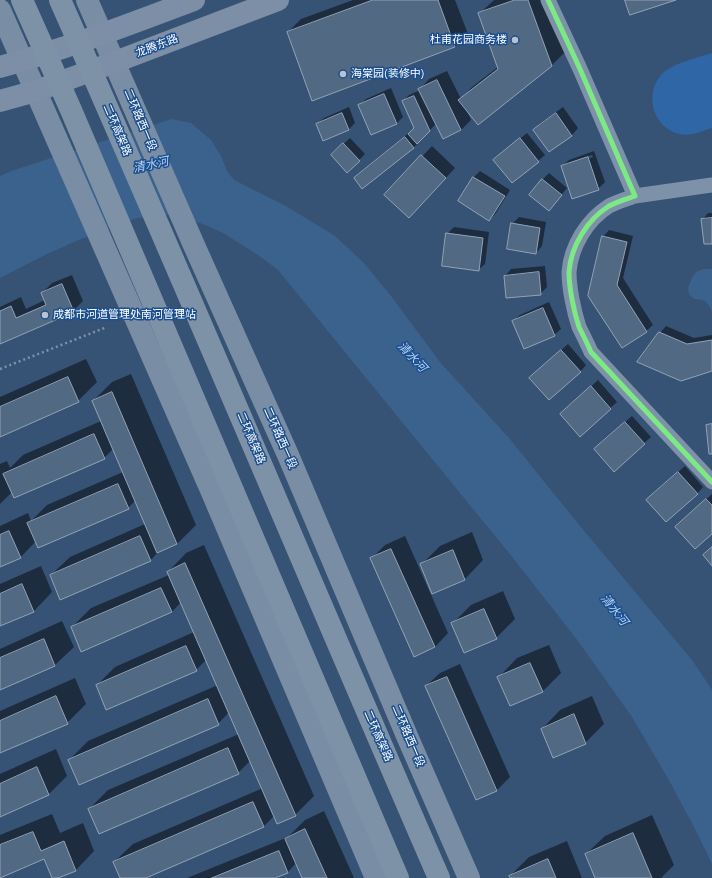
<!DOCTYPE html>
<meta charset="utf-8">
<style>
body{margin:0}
canvas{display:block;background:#365274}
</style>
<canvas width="712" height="878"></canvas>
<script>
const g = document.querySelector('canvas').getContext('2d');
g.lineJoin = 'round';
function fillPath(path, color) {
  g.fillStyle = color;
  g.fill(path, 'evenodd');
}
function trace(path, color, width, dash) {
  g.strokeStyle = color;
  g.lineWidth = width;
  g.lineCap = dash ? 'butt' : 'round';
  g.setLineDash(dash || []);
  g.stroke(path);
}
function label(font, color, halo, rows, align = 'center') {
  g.font = font + ' "IBM Plex Sans","Noto Sans SC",sans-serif';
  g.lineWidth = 3;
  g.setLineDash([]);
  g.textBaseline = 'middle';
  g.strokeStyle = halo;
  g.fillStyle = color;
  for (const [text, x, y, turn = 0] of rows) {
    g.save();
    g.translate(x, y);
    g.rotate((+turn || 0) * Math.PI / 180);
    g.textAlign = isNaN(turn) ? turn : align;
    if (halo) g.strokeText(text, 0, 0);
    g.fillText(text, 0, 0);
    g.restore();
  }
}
fillPath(new Path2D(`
 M712,53V128C702,131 690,137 679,134C653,127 644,95 661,75C672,63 697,58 712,53Z`), '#2f66a5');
fillPath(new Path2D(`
 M172,119L191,123L211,140L221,156L227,171L234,180L286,206L335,236L364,263L391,296L440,362L509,438L580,526L692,660L712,690V864L695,829L670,782L632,717L578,641L513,558L278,270L258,255L223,233L208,226L176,214L137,218L81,239L47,254L0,278V176L11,171Z
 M704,269H712V312C708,302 705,299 694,299L689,294L688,288L692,278L696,272Z`), '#3b618d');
fillPath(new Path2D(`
 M353,0H455L468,34L455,47L313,100L288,32L301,19Z
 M494,0H546L565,52L552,65L466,109L471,120L461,130L436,124L419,141H420L413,148L355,178L361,172L415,128L403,101L409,95L420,90V89L429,79L447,71L461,99L472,87L498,67L479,14Z
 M391,88L403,117L397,123L372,134L359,105L366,99Z
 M349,107L355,123L349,129L323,139L317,124L324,118Z
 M563,107L578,128L572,135L549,151L534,130L541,123Z
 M527,133L545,155L538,161L494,160L501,154Z
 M350,138L365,154L359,160L332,155Z
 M432,146L455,168L419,207L386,195Z
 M594,151L605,182L598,189L562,166L569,160ZM592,155L593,157L569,165V163Z
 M480,171L510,190L496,213L489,220L459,201L474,177Z
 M549,173L567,188L549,210L542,180Z
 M708,213H712V243L702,220Z
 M519,217L546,222L542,246L536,253L512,224Z
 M454,227L489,232L485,264L478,270L447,234Z
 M609,230L633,236L623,278L653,325L646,331L622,347L603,237Z
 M545,266L547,287L540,294L505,276L511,269Z
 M72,275L83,301L73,311L0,343V307L21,297L26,309L45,300L42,293L52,283Z
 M549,302L561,329L554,335L513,321L520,315Z
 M666,326L694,338L712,335V370L660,333Z
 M568,344L586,365L580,372H537Z
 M86,359L97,382L78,401L0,435V397Z
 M131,374L196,525L177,544L159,551L151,560L61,599L51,575L70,557L145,524L136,500L128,508L36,541L20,558L0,566V526L28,513L31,521L47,505L123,472L113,449L104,458L12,492L0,504V464L7,461L10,468L23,455L101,421L93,401L112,382Z
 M598,380L617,402L580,435L568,408Z
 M632,416L651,437L614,470L601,443Z
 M685,466L703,487L697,494L654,493Z
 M712,494V533L683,521Z
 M472,532L483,560L465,579L433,592L421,565L440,546Z
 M405,536L448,633L435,647L372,558L385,545Z
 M204,545L314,796L295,815H275L264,826L143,878H121L114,862L133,844L263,788L251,760L238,773L89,809L108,790L239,734L229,712L218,724L69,760L88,741L218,685L206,660L196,670L97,685L115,667L194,632L181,602L172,612L72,627L91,608L169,575L168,572L186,553Z
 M41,566L52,592L34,611L0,625V584Z
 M503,591L515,619L496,638L452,624L471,605Z
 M62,621L74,647L55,665L0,689V649Z
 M549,645L561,673L542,692L499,677L517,658Z
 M460,664L510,777L497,790L476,799L426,686L440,673Z
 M75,678L86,704L67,723L0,752V711Z
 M592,696L604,724L585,743L542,729L560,710Z
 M56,749L67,776L49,794L0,816V774Z
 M324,811L354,878H303L296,863L288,872L272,878H187L288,837L305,820Z
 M52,814L60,833L83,823L94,851L76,870L56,878H53L45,858L0,877V835Z
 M652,815L674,865L661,878H596L586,854L605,836Z
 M567,841L582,878H511L510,876L529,857Z`), '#0007');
const building = new Path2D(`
 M373,0H438L455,47L312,101L287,32Z
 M515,0H528L552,66L478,125L458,100L498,69L478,13Z
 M625,0H676L630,15Z
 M437,80L461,130L443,139L418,89Z
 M384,94L397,124L371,135L358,105Z
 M414,96L430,131L417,144L408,134L414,128L402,101Z
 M342,113L349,130L323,141L316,124Z
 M556,113L572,136L549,152L533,130Z
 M405,137L414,148L362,189L354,178Z
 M520,138L539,162L512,183L493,160Z
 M343,143L360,161L347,173L331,155Z
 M421,155L446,178L409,218L384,195Z
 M588,157L599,190L572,199L561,166Z
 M473,177L505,196L489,221L458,201Z
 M542,179L562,195L549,211L529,195Z
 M712,218V244H704L701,219Z
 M511,223L540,228L536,254L507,249Z
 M446,233L483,238L479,271L442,266Z
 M602,236L627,242L617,285L647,332L622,348L588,296Z
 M539,272L541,295L506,298L504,276Z
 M62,284L74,312L0,344V311L11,306L16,318L46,305L41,293Z
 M543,308L555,336L524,349L512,321Z
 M659,332L687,344L712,340V371L681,381L637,362Z
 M561,350L581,372L549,400L529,378Z
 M68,377L79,402L0,437V407Z
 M591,386L611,409L580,437L560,414Z
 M112,392L177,544L157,553L92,401Z
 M625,422L645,444L614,472L594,449Z
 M712,424V454H709L706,425Z
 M94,434L105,459L14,498L3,474Z
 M678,472L698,494L666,522L646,500Z
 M118,484L129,509L38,548L27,523Z
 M706,499L712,505V534L695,549L675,527Z
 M9,531L21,558L0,567V535Z
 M140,536L151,561L60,600L50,575Z
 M712,547V566L703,555Z
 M391,549L435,647L414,657L370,558Z
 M453,550L465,580L432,594L420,564Z
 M185,563L296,816L277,824L167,572Z
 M22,584L34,612L0,626V594Z
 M161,588L172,612L81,652L71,627Z
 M484,609L497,639L464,653L451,623Z
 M44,639L55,666L0,690V658Z
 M186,646L197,671L106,710L96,685Z
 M530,663L543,692L510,706L497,677Z
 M447,677L497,791L476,800L425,686Z
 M56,696L68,724L0,753V721Z
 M208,699L219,725L79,785L68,760Z
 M574,714L586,744L553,758L541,729Z
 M228,748L239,774L99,834L88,809Z
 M37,767L49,795L0,817V784Z
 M253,802L264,827L146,878H120L113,862Z
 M305,829L327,878H302L285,839Z
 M33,832L41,851L64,841L76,871L58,878H52L44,859L0,878V845Z
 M633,833L652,878H595L585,854Z
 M279,851L288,873L275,878H212Z
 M548,859L556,878H510L509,876Z`);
fillPath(building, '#526984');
trace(building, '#92a2b6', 1);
trace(new Path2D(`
 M0,369L107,327`), '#7d92a8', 2.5, [2, 3]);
trace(new Path2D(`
 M548,0L580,69L635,196C626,199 616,202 609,206C587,220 571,246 569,272C569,288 574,312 579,327C583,335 587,343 591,352L712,482
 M635,196L712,185`), '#7d92a8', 15);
trace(new Path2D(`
 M87,0L193,243L288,455L407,736L469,878
 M0,10L211,490L376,878`), '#798da4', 22);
trace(new Path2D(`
 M0,67C66,49 130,24 194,0
 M0,101L36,91L115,62L278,0`), '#7d8ea7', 22);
trace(new Path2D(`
 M22,0L71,110L398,878
 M60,0C189,291 312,586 439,878`), '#7e92a7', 22);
trace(new Path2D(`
 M548,0L580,69L635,196C626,199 616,202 609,206C587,220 571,246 569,272C569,288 574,312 579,327C583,335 587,343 591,352L712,482`), '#7ce984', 5);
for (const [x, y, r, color] of [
 [515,40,4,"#b9c2ce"],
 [343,74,4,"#b9c2ce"],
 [45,315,4,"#b9c2ce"]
]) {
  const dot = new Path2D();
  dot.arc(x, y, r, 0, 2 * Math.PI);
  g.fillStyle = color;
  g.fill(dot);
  trace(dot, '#1b4f8f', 1.5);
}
label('11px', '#fff', '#1b4f8f', [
 ["杜甫花园商务楼",507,40,"right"],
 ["海棠园(装修中)",351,74],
 ["成都市河道管理处南河管理站",53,315]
], 'left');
label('11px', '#fff', '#1b4f8f', [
 ["龙腾东路",157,46,-21],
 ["二环路西一段",140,120,67],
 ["二环高架路",117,130,67],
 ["二环高架路",251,438,67],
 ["二环路西一段",280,438,66],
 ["二环高架路",378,736,66],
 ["二环路西一段",408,736,67]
]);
label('italic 12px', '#b5d3f5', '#1b4f8f', [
 ["清水河",151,165,-12],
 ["清水河",412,357,47],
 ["清水河",614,610,52]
]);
</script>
